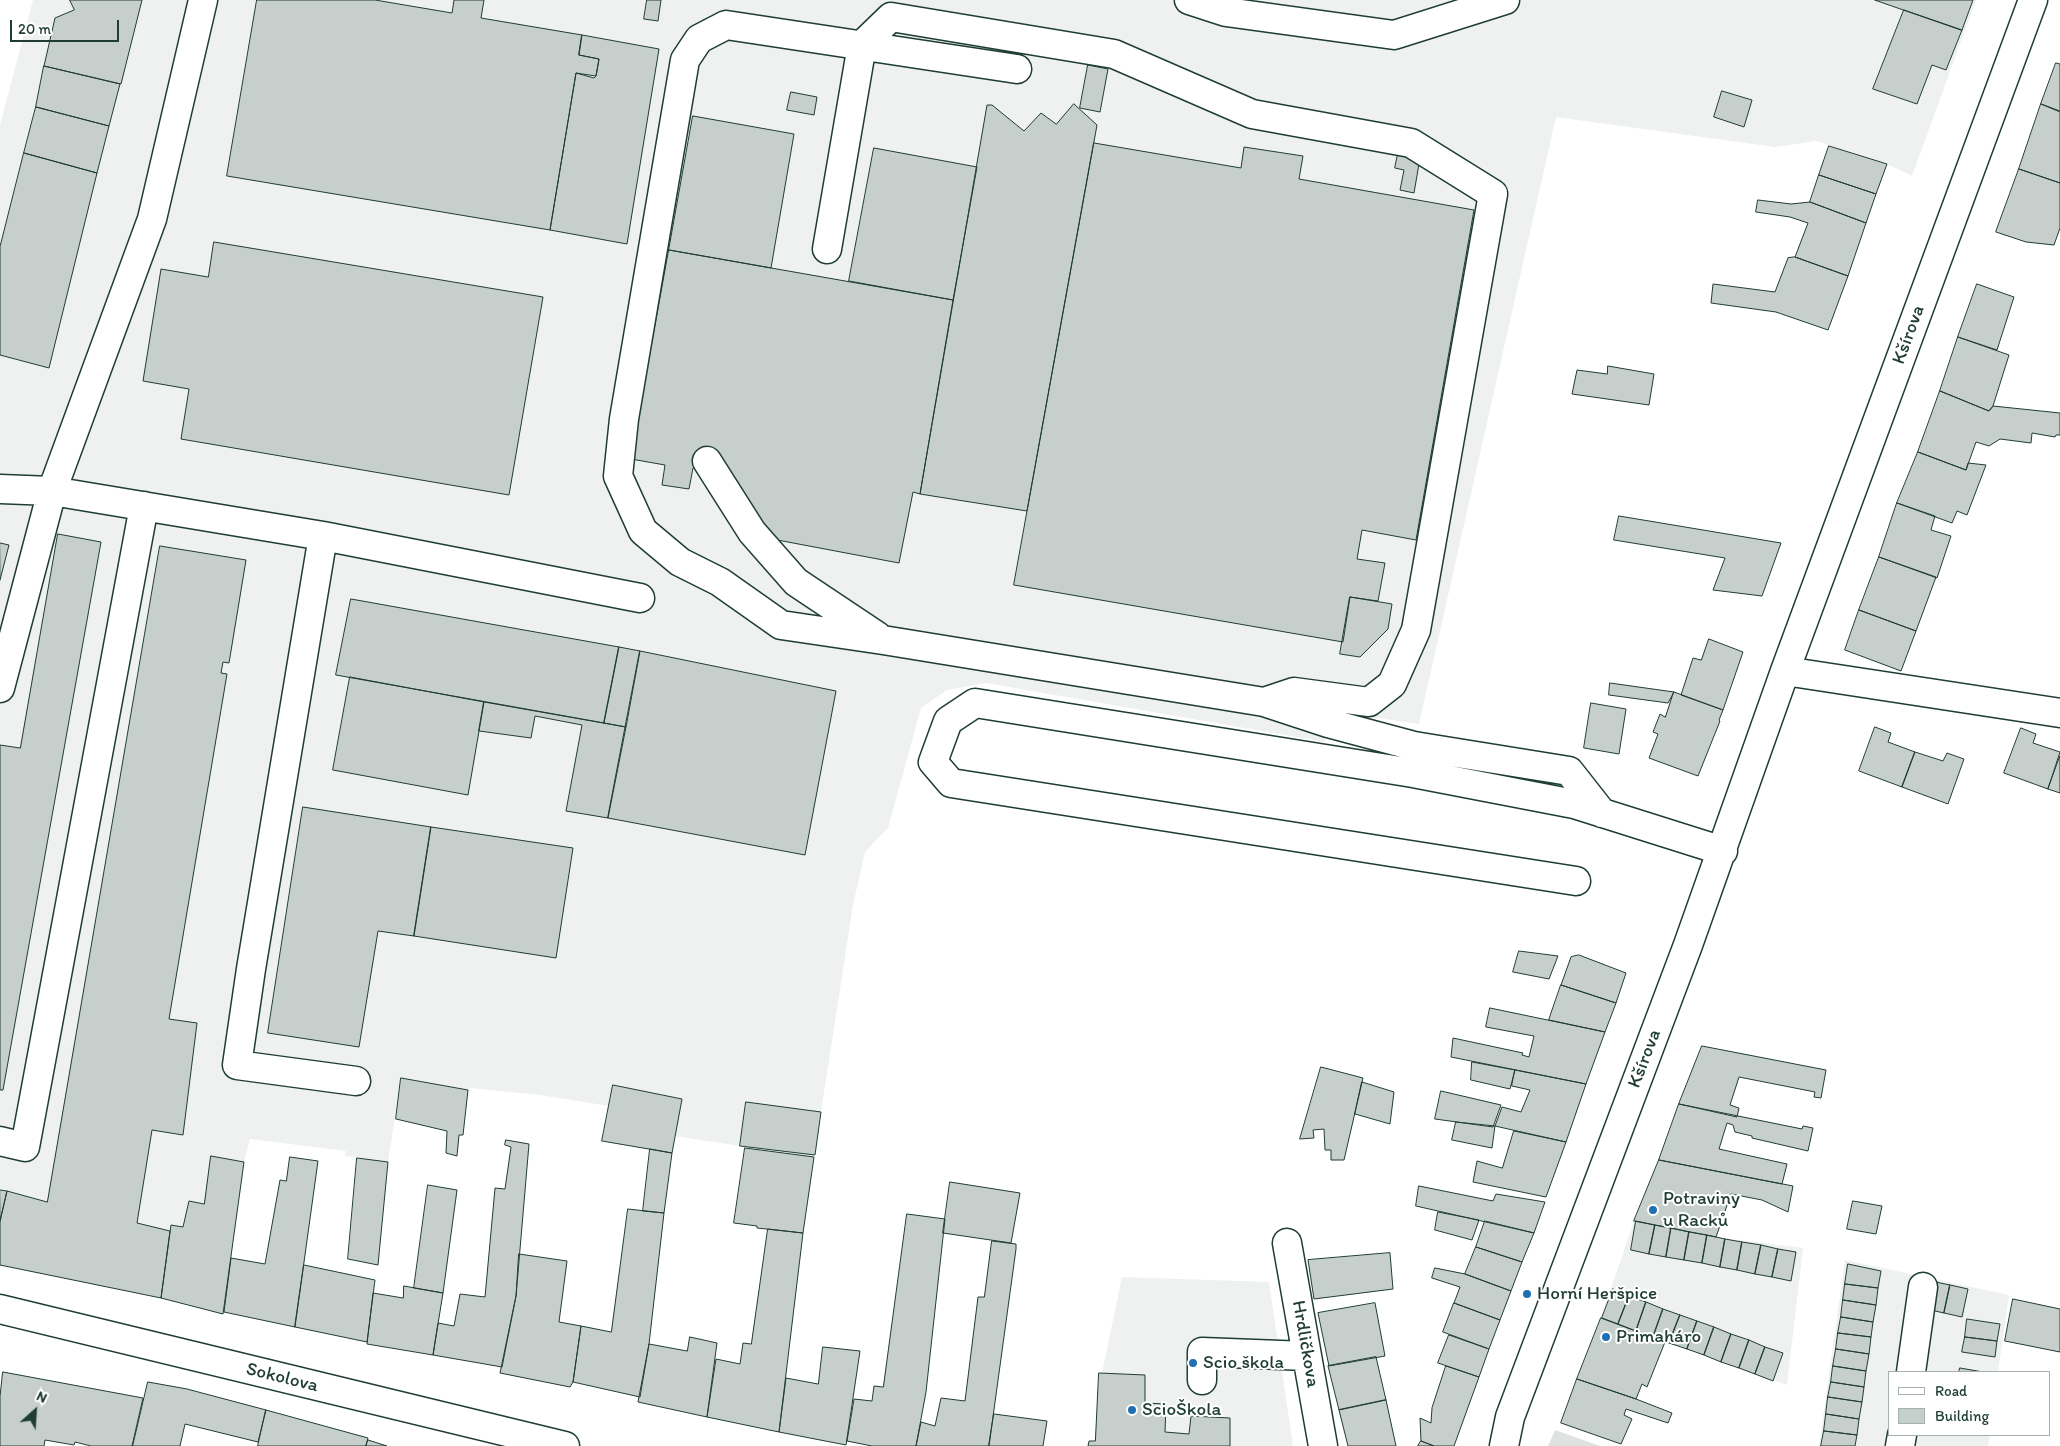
<!DOCTYPE html>
<meta charset="utf-8">
<style>
body{margin:0}
#map{position:relative;width:2060px;height:1446px;overflow:hidden;background:#fff;font-family:Itim,sans-serif}
canvas{display:block}
.legend{position:absolute;left:1888px;top:1371px;width:162px;height:65px;box-sizing:border-box;background:#fff;border:1px solid #a5b1ae;margin:0;padding:6px 9px;list-style:none;font-size:15px;color:#1f3d34}
.legend li{display:flex;align-items:center;gap:10px;height:25px}
.legend b{width:25px;border:1px solid #a5b1ae}
.north{position:absolute;left:10px;top:1386px;width:50px;height:50px;-webkit-text-stroke:4px #fff;paint-order:stroke;rotate:26deg;font-size:14px;font-weight:700;line-height:20px;text-align:center;color:#1f3d34}
.north::after{content:'';display:block;margin:auto;width:18px;height:22px;background:#1f3d34;clip-path:polygon(50% 0,100% 100%,50% 72%,0 100%)}
.scale{position:absolute;left:10px;top:20px;width:109px;height:22px;box-sizing:border-box;border:2px solid #1f3d34;border-top:0;padding-left:6px;font-size:15px;line-height:18px;white-space:nowrap;color:#1f3d34;-webkit-text-stroke:4px #fff;paint-order:stroke}
</style>
<div id="map">
<canvas width="2060" height="1446"></canvas>
<ul class="legend">
<li><b style="height:6px;background:#fff"></b>Road</li>
<li><b style="height:14px;background:#c7cfcc"></b>Building</li>
</ul>
<div class="north">N</div>
<div class="scale">20 m</div>
</div>
<script>
const g = document.querySelector('canvas').getContext('2d');
g.lineJoin = 'round';
function fillPath(path, color) {
  g.fillStyle = color;
  g.fill(path, 'evenodd');
}
function trace(path, color, width, dash) {
  g.strokeStyle = color;
  g.lineWidth = width;
  g.lineCap = dash ? 'butt' : 'round';
  g.setLineDash(dash || []);
  g.stroke(path);
}
function label(font, color, halo, rows, align = 'center') {
  g.font = font + ' Itim,sans-serif';
  g.lineWidth = 4;
  g.setLineDash([]);
  g.textBaseline = 'middle';
  g.strokeStyle = halo;
  g.fillStyle = color;
  for (const [text, x, y, turn = 0] of rows) {
    g.save();
    g.translate(x, y);
    g.rotate((+turn || 0) * Math.PI / 180);
    g.textAlign = isNaN(turn) ? turn : align;
    if (halo) g.strokeText(text, 0, 0);
    g.fillText(text, 0, 0);
    g.restore();
  }
}
fillPath(new Path2D(`
 M33,0H1976L1912,176L1887,164L1816,141L1775,147L1556,117L1419,724L1329,711L1325,742L986,683L947,690L921,708L888,828L865,852L853,905L814,1157L674,1136L682,1099L613,1085L609,1106L540,1095L470,1088L468,1090L401,1078L388,1162L345,1156L346,1151L250,1139L244,1162L223,1314L161,1298L0,1265V125Z
 M1634,1221L1716,1237L1803,1248L1787,1385L1601,1318Z
 M1845,1260L2009,1295L1998,1372H1889V1435H1990L1988,1446H1819Z
 M1122,1277L1269,1282L1293,1446H1088L1089,1441H1095L1102,1373Z`), '#eef1f0');
fillPath(new Path2D(`
 M1555,1430L1600,1446H1548Z`), '#dee3e2');
const building = new Path2D(`
 M70,0H142L121,84L44,66L55,18L74,10Z
 M257,0H375L452,13L454,0H484L481,18L582,35L579,55L599,59L596,76L576,73L550,230L227,176Z
 M647,0H661L658,21L644,19Z
 M1875,0H1973L1962,30Z
 M1904,10L1962,30L1946,70L1932,65L1917,104L1873,89Z
 M582,35L659,49L627,244L550,230L576,73L594,78L596,76L599,59L579,55Z
 M2056,63L2060,64V111L2041,104Z
 M1088,65L1108,69L1100,112L1080,108Z
 M44,66L120,84L109,126L36,107Z
 M1722,91L1752,100L1744,127L1714,117Z
 M791,92L817,97L814,115L787,110Z
 M1074,104L1097,125L1027,511L920,494L987,105H992L1024,131L1041,113L1056,124Z
 M2041,104L2060,112V183L2019,169Z
 M36,107L109,126L97,173L24,153Z
 M693,116L794,134L771,268L669,250Z
 M1094,143L1241,168L1244,147L1303,156L1299,179L1474,210L1416,540L1362,530L1357,559L1385,563L1378,601L1350,597L1343,642L1014,585Z
 M1829,146L1887,164L1876,194L1819,175Z
 M874,148L977,167L953,300L849,281Z
 M24,153L97,173L49,368L0,355V247Z
 M1398,154L1420,158L1414,193L1400,190L1404,170L1395,168Z
 M2019,169L2060,183V228L2054,245L2026,242L1996,232Z
 M1819,175L1876,194L1866,223L1810,202Z
 M1758,200L1791,204L1810,202L1866,223L1848,276L1795,257L1808,223L1790,217L1756,212Z
 M214,242L543,297L509,495L181,439L189,389L143,381L161,269L208,277Z
 M669,250L953,300L920,494L913,492L899,563L772,539L718,455L693,468L689,489L662,485L665,465L631,459Z
 M1795,257L1848,276L1828,330L1776,312L1711,303L1713,284L1775,292L1788,258Z
 M1977,284L2014,297L1997,350L1958,337Z
 M1958,337L2009,355L1993,406L1989,411L1940,391Z
 M1608,366L1654,374L1649,405L1572,394L1577,370L1607,374Z
 M1940,391L1989,411L1993,406L2060,413V435H2056L2055,437L2032,433L2031,443L2000,439L1989,446L1976,442L1966,470L1918,452Z
 M1918,452L1966,470L1968,463L1986,465L1967,515L1957,511L1952,523L1897,503Z
 M1897,503L1935,516L1931,530L1951,536L1937,578L1879,557Z
 M1619,516L1781,543L1762,596L1713,590L1725,558L1614,540Z
 M58,534L101,542L3,1090H0V745L20,748Z
 M0,543L9,545L0,580Z
 M160,546L246,560L229,663L223,662L221,673L227,674L169,1019L197,1023L183,1135L152,1130L137,1223L170,1231L161,1298L0,1265V1221L7,1191L47,1202Z
 M1879,557L1936,577L1916,631L1859,610Z
 M1350,597L1392,604L1388,629L1360,657L1340,654Z
 M351,599L619,647L604,723L336,675Z
 M1859,610L1916,631L1901,671L1845,650Z
 M1709,639L1743,652L1723,710L1681,695L1693,658L1701,660Z
 M619,647L640,651L626,727L604,723Z
 M640,651L836,691L805,855L608,818Z
 M350,677L484,702L468,795L333,770Z
 M1610,683L1674,692L1668,703L1609,695Z
 M1674,692L1723,710L1719,720L1720,721L1698,776L1649,758L1658,734L1653,732L1660,714L1665,717Z
 M484,702L626,727L608,818L566,811L582,725L535,716L531,738L479,731Z
 M1591,703L1626,709L1619,754L1584,748Z
 M1875,727L1891,733L1888,742L1915,752L1902,787L1859,771Z
 M2021,728L2036,734L2033,743L2060,752L2048,789L2004,773Z
 M1915,752L1943,761L1947,753L1964,759L1948,804L1902,787Z
 M2060,756V793L2048,789Z
 M303,807L431,827L414,936L378,931L359,1047L268,1033Z
 M431,827L573,848L556,958L414,936Z
 M1519,951L1558,956L1549,979L1513,972Z
 M1579,955L1626,973L1616,1003L1561,985L1571,957Z
 M1561,985L1616,1003L1605,1032L1549,1020Z
 M1490,1008L1605,1032L1586,1084L1451,1057L1453,1038L1523,1053L1522,1055L1529,1057L1534,1036L1486,1027Z
 M1702,1046L1826,1070L1821,1098L1814,1097L1815,1092L1739,1077L1730,1105L1739,1108L1737,1117L1679,1104Z
 M1472,1062L1515,1070L1510,1089L1471,1080Z
 M1321,1067L1363,1078L1344,1160H1331V1150H1325L1324,1129L1313,1130L1314,1138L1300,1139Z
 M1515,1070L1586,1084L1566,1142L1495,1126L1502,1107L1521,1112L1530,1090L1512,1086Z
 M401,1078L468,1090L463,1135H459L457,1156L446,1153L447,1131L396,1119Z
 M1362,1082L1394,1092L1390,1124L1355,1114Z
 M613,1085L682,1099L672,1153L602,1141Z
 M1441,1091L1501,1105L1493,1127L1435,1119Z
 M746,1102L821,1112L815,1155L740,1146Z
 M1679,1104L1802,1129L1803,1126L1813,1128L1808,1151L1752,1138V1136L1735,1132L1733,1125L1727,1123L1719,1149L1787,1164L1782,1184L1659,1160Z
 M1456,1122L1495,1126L1492,1148L1452,1140Z
 M1514,1131L1566,1142L1546,1197L1473,1182L1477,1161L1502,1168Z
 M506,1140L529,1144L516,1296L502,1367L433,1355L438,1323L454,1326L460,1294L485,1297L495,1188L505,1189L511,1147L505,1145Z
 M745,1148L814,1157L803,1233L757,1228V1226L734,1223Z
 M650,1149L672,1153L664,1213L643,1211Z
 M211,1156L244,1162L223,1314L161,1298L171,1225L183,1227L189,1201L204,1204Z
 M290,1157L318,1161L295,1327L224,1312L231,1258L265,1264L280,1180L286,1181Z
 M357,1158L388,1162L378,1265L348,1259Z
 M1659,1160L1793,1186L1788,1212L1762,1200L1731,1194L1716,1237L1634,1221Z
 M950,1182L1020,1193L1011,1243L943,1233Z
 M428,1185L457,1190L443,1293L414,1288Z
 M1419,1186L1493,1201L1496,1194L1545,1202L1534,1233L1416,1206Z
 M0,1190L7,1191L0,1221Z
 M1853,1201L1882,1206L1876,1234L1847,1229Z
 M628,1209L664,1213L649,1344L640,1397L573,1382L581,1326L611,1332Z
 M1438,1212L1479,1220L1472,1240L1435,1230Z
 M907,1214L945,1219L926,1392L916,1446H872L847,1441L854,1399L872,1401L874,1386L883,1387Z
 M1485,1221L1534,1233L1522,1262L1476,1247Z
 M1636,1221L1655,1225L1649,1254L1631,1250Z
 M1655,1225L1671,1228L1666,1257L1649,1254Z
 M1671,1228L1689,1232L1684,1260L1666,1257Z
 M768,1229L803,1233L779,1432L707,1417L716,1359L740,1364L743,1343L751,1344Z
 M1689,1232L1707,1235L1702,1263L1684,1260Z
 M1707,1235L1725,1239L1720,1267L1702,1263Z
 M1725,1239L1742,1242L1737,1270L1720,1267Z
 M992,1241L1016,1244V1249L989,1446H916L921,1422L935,1426L941,1398L965,1401L978,1297H984Z
 M1742,1242L1761,1245L1755,1274L1737,1270Z
 M1761,1245L1778,1249L1772,1277L1755,1274Z
 M1476,1247L1522,1262L1511,1291L1465,1274Z
 M1778,1249L1796,1252L1791,1281L1772,1277Z
 M1390,1253L1393,1289L1314,1299L1308,1260Z
 M519,1254L567,1261L559,1322L581,1326L573,1382L570,1387L500,1373L516,1296Z
 M1848,1264L1881,1271L1878,1288L1845,1284Z
 M304,1265L375,1280L367,1342L295,1327Z
 M1435,1268L1465,1274L1511,1291L1500,1320L1454,1303L1460,1287L1432,1278Z
 M1931,1281L1950,1285L1944,1313L1926,1309Z
 M1845,1284L1878,1288L1876,1305L1843,1300Z
 M1950,1285L1968,1289L1962,1317L1944,1313Z
 M404,1286L443,1293L433,1355L367,1344L373,1293L403,1298Z
 M1613,1289L1629,1296L1618,1324L1602,1318Z
 M1629,1296L1646,1302L1636,1331L1618,1324Z
 M2013,1299L2060,1309V1352L2005,1341Z
 M1843,1300L1876,1305L1873,1322L1841,1317Z
 M1646,1302L1663,1309L1653,1337L1636,1331Z
 M1375,1303L1385,1356L1329,1366L1318,1313Z
 M1454,1303L1500,1320L1489,1349L1443,1332Z
 M1663,1309L1680,1315L1669,1343L1653,1337Z
 M1680,1315L1697,1321L1687,1349L1669,1343Z
 M1841,1317L1873,1322L1871,1337L1838,1333Z
 M1601,1318L1665,1342L1647,1387L1642,1384L1636,1399L1577,1379Z
 M1967,1319L2000,1324L1997,1341L1965,1337Z
 M1697,1321L1714,1327L1704,1355L1687,1349Z
 M1714,1327L1731,1334L1721,1362L1704,1355Z
 M1838,1333L1871,1337L1869,1354L1836,1349Z
 M1731,1334L1749,1340L1739,1368L1721,1362Z
 M1449,1335L1489,1349L1479,1377L1438,1363Z
 M690,1337L717,1343L707,1417L638,1402L649,1344L687,1351Z
 M1965,1337L1997,1341L1995,1357L1962,1352Z
 M1749,1340L1765,1347L1755,1374L1739,1368Z
 M823,1347L860,1351L846,1445L779,1432L786,1378L818,1384Z
 M1765,1347L1783,1353L1773,1381L1755,1374Z
 M1836,1349L1869,1354L1866,1371L1833,1366Z
 M1376,1357L1386,1400L1339,1410L1328,1366Z
 M1446,1366L1479,1377L1454,1446H1434L1421,1441L1420,1418L1431,1423L1432,1408Z
 M1833,1366L1866,1371L1864,1387L1831,1382Z
 M1960,1368L1983,1372H1959Z
 M3,1372L143,1398L132,1446H91L75,1442L74,1445L45,1440L44,1446H0V1397Z
 M1099,1373L1145,1375V1403L1166,1404L1165,1432L1189,1434L1191,1416L1230,1418V1446H1088L1089,1441H1095Z
 M1577,1379L1636,1399L1672,1413L1668,1423L1626,1409L1624,1415L1632,1419L1621,1444L1561,1423Z
 M148,1382L187,1389L266,1410L258,1442L185,1424L180,1446H133Z
 M1831,1382L1864,1387L1862,1402L1828,1397Z
 M1828,1397L1862,1402L1859,1419L1826,1414Z
 M1386,1400L1396,1446H1348L1339,1410Z
 M266,1410L368,1438L366,1446H258Z
 M994,1414L1047,1421L1043,1446H989Z
 M1826,1414L1859,1419L1857,1435L1824,1431Z
 M1824,1431L1857,1435L1855,1446H1821Z
 M368,1440L387,1446H366Z
 M1421,1441L1434,1446H1418Z`);
fillPath(building, '#c7cfcc');
trace(building, '#1f3d34', 1);
const minor = new Path2D(`
 M1189,0L1226,12L1394,35L1505,0
 M1017,69L726,25L699,39L685,60L624,419L618,476L643,531L680,562L720,582L781,625L883,640L1264,702L1328,723L1414,746L1569,771L1602,813
 M827,249L862,45L891,17L1114,54L1252,114L1411,143L1493,194L1416,630L1392,684L1369,702L1294,692L1264,702
 M707,461L752,532L796,582L877,636
 M0,489L52,491L323,536L640,598
 M323,536L251,969L237,1065L356,1081
 M1785,671L2060,713
 M0,688L52,491L152,219L203,0
 M1576,881L951,783L933,762L948,721L975,703L1413,773L1574,804L1723,851
 M0,1141L25,1147L144,506
 M1287,1243L1323,1446
 M0,1309L565,1446
 M1911,1372L1923,1287
 M1202,1380V1352L1307,1356
 M1504,1446L1510,1417L1688,945L1785,671L2033,0
 M1900,1446L1902,1435`);
trace(minor, '#1f3d34', 31);
trace(minor, '#fff', 28);
for (const [x, y, r, color] of [
 [1653,1210,5,"#1f6fb2"],
 [1527,1294,5,"#1f6fb2"],
 [1606,1337,5,"#1f6fb2"],
 [1193,1363,5,"#1f6fb2"],
 [1132,1410,5,"#1f6fb2"]
]) {
  const dot = new Path2D();
  dot.arc(x, y, r, 0, 2 * Math.PI);
  g.fillStyle = color;
  g.fill(dot);
  trace(dot, '#fff', 2);
}
label('19px', '#1f3d34', '#fff', [
 ["Kšírova",1909,335,-70],
 ["Kšírova",1645,1059,-69],
 ["Hrdličkova",1305,1344,80],
 ["Sokolova",282,1378,14]
]);
label('19px', '#1f3d34', '#fff', [
 ["Potraviny",1663,1199],
 ["u Racků",1663,1221],
 ["Horní Heršpice",1537,1294],
 ["Primaháro",1616,1337],
 ["Scio škola",1203,1363],
 ["ScioŠkola",1142,1410]
], 'left');
</script>
